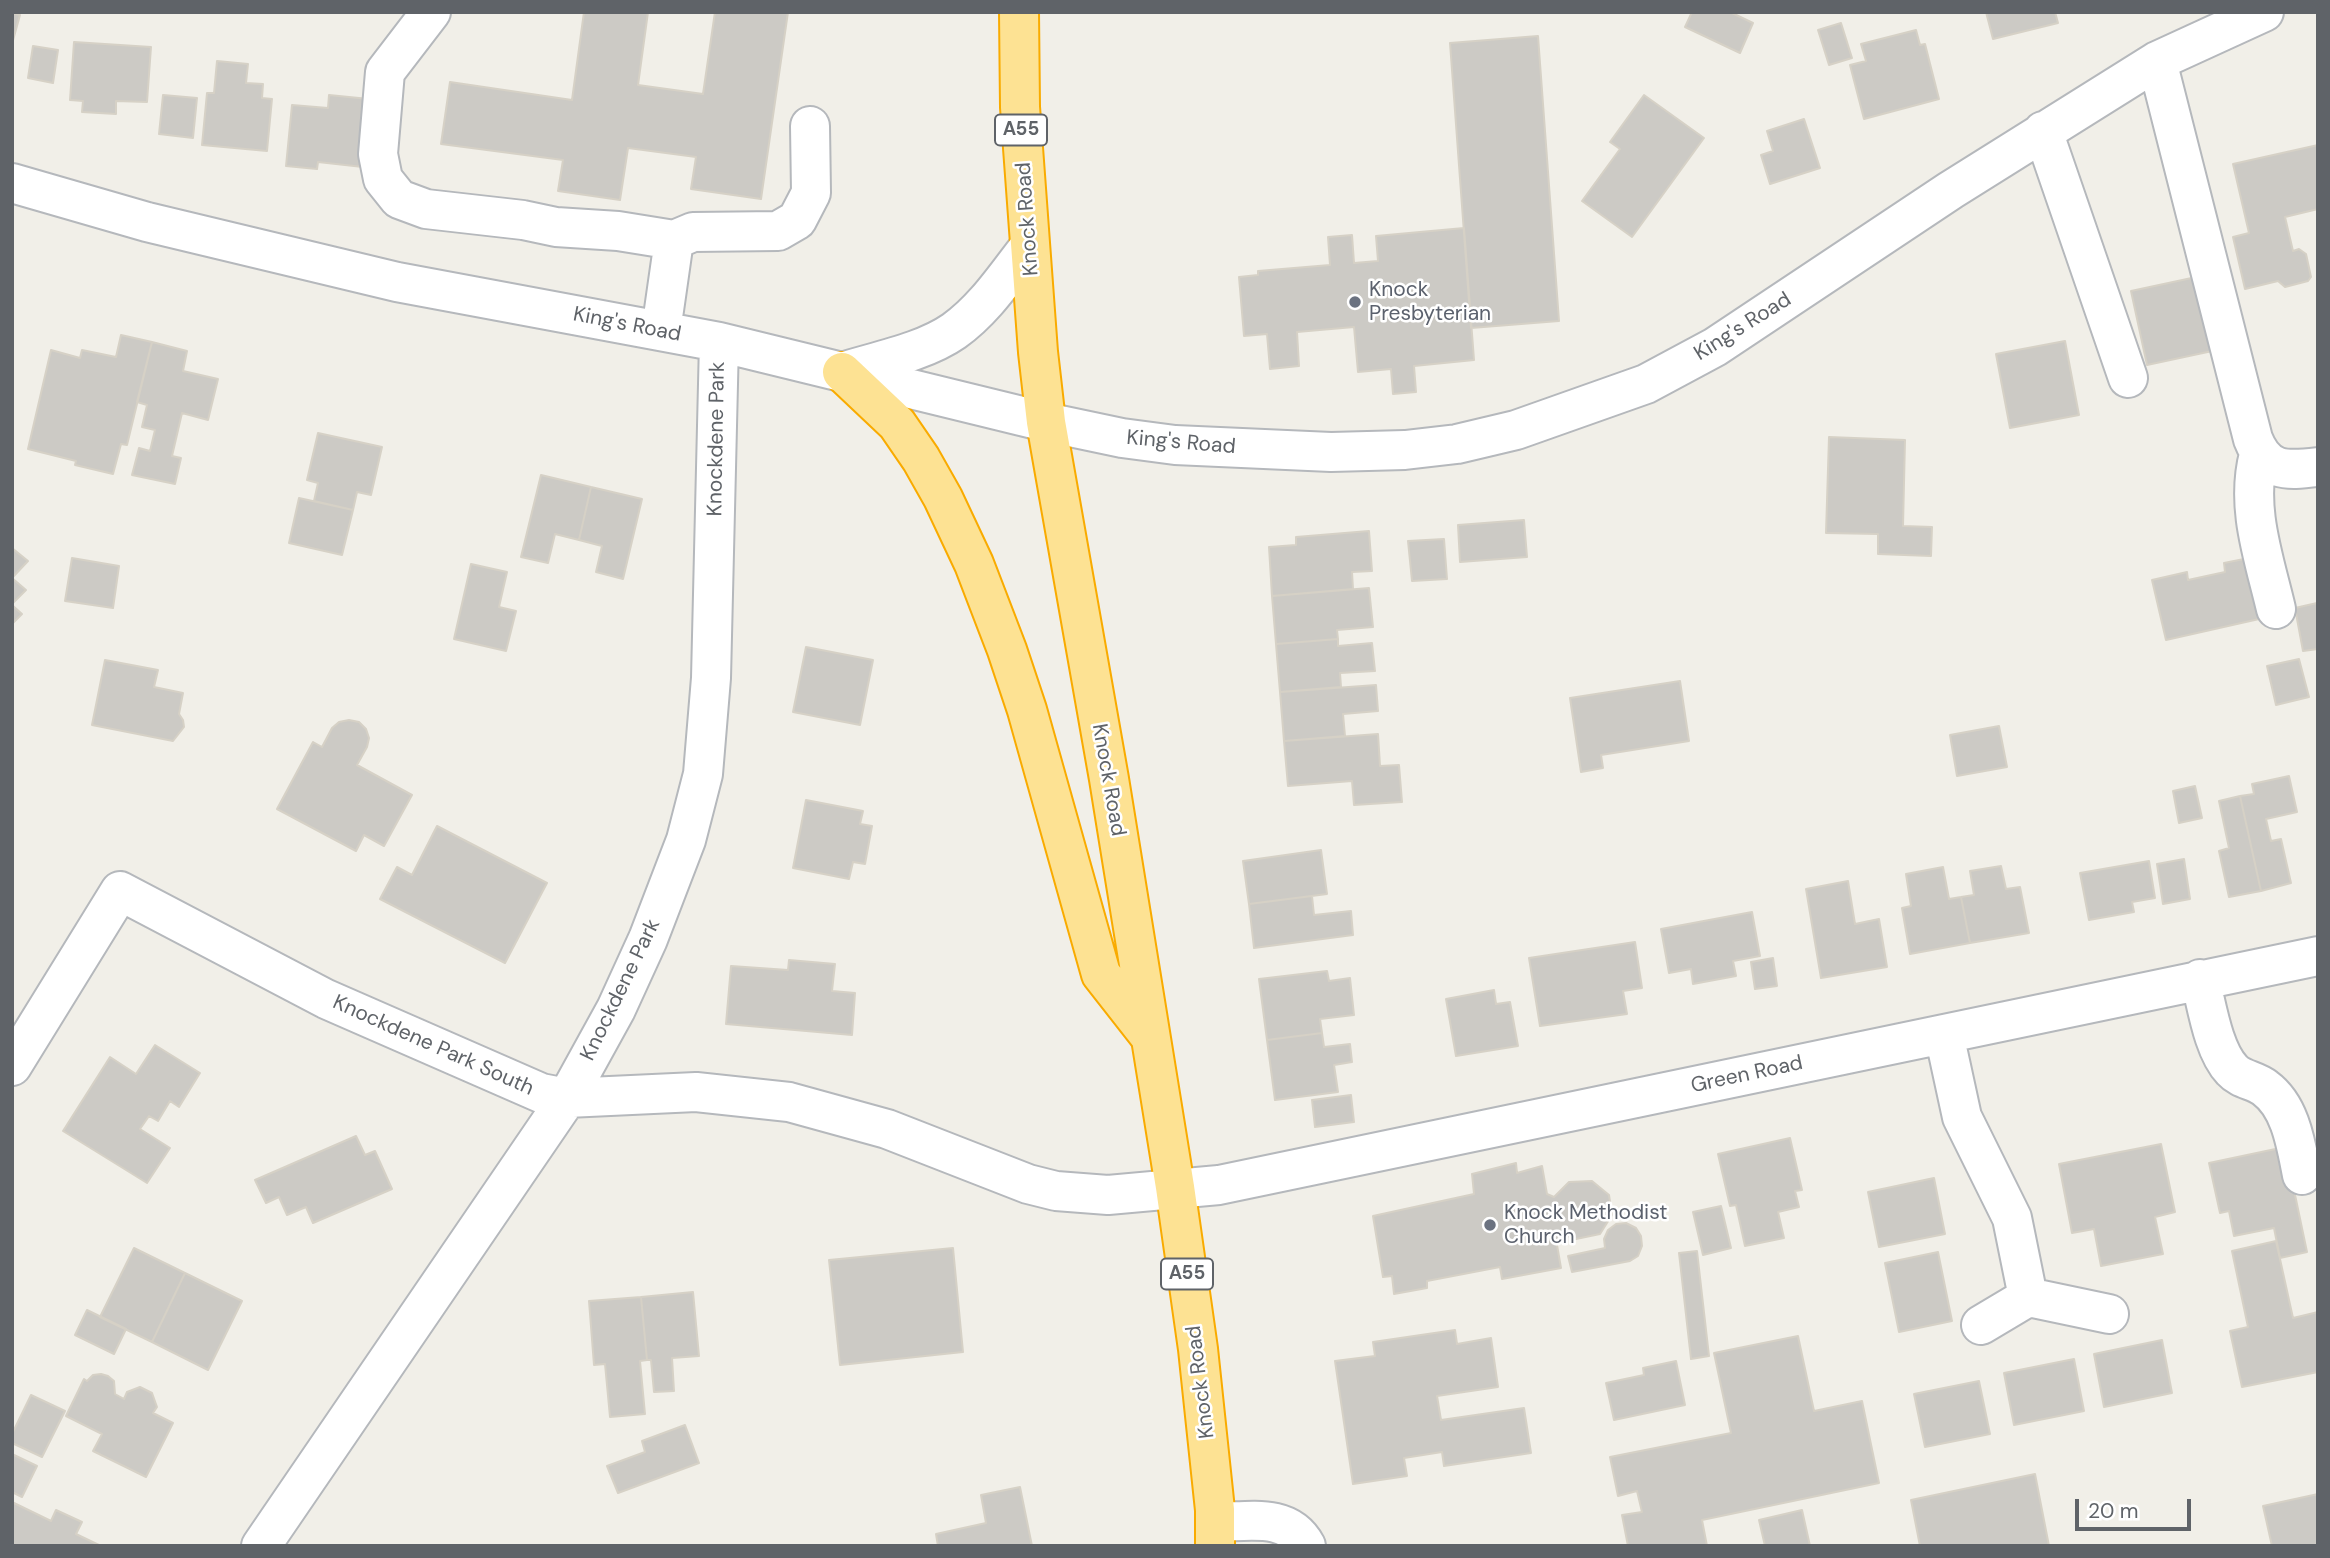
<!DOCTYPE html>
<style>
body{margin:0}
#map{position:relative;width:2330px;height:1558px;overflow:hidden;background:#f1efe8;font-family:"DM Sans",sans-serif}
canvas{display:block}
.frame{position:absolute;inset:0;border:14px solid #5f6368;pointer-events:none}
.scale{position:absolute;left:2075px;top:1499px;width:116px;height:32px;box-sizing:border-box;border:4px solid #5f6368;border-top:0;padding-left:9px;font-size:21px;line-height:24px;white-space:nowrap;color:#5f6368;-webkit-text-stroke:5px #fff;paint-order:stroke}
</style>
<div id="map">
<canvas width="2330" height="1558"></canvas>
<div class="frame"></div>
<div class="scale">20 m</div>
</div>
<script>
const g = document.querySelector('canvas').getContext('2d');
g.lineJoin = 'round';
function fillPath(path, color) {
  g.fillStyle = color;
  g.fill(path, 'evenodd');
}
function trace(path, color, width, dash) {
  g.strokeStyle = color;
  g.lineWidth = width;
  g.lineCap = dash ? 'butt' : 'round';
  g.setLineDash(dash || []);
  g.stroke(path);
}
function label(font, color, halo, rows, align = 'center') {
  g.font = font + ' "DM Sans",sans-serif';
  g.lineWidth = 5;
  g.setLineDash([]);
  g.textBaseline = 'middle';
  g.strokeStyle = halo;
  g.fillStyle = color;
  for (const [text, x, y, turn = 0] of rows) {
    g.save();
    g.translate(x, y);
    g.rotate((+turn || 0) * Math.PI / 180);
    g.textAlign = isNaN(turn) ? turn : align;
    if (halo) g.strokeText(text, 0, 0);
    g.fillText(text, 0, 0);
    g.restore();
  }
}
const building = new Path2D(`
 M584,12H648L638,85L703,94L715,12H788L761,199L691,189L696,157L628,148L620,200L558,191L563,160L441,144L450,82L572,100Z
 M1692,12H1730L1753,23L1740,53L1685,27Z
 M1986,12H2055L2058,23L1993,39Z
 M12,13L20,15L12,44Z
 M1841,23L1852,58L1829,65L1818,30Z
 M1916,30L1920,45L1925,44L1939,99L1864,119L1850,65L1866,61L1861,44Z
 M1538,36L1559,321L1471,328L1450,43Z
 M74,42L151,47L147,102L116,101V114L82,112L83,101L70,100Z
 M33,46L58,50L53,83L28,78Z
 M217,61L248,64L246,83L263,84L262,98L272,99L267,151L202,145L207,93H214Z
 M163,95L197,98L193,138L159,134Z
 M329,95L369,99L363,167L318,162L317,169L286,166L292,105L328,108Z
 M1644,95L1704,138L1632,237L1582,201L1620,149L1610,142Z
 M1804,119L1820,168L1770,184L1761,155L1773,151L1767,131Z
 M2318,145V209L2285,217L2293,251L2299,249L2306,254L2311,277L2308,281L2285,287L2278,281L2245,289L2233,237L2249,233L2233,164Z
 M1464,228L1474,360L1414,366L1416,392L1393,394L1391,369L1358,372L1354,327L1297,332L1299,366L1270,369L1267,334L1244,336L1239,277L1258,275V271L1330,265L1328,237L1352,235L1354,263L1378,261L1376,236Z
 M2201,276L2217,350L2147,365L2131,291Z
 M121,335L152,342L127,445L121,444L113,474L75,465L76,461L28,449L51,350L80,358L82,350L116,357Z
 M2065,341L2079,415L2010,428L1996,354Z
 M152,342L187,351L183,371L218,379L208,420L182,413L172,456L181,458L175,484L132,475L139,448L150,451L155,430L142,427L147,405L137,402Z
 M318,433L382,447L371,495L357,492L353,510L314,501L318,483L307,480Z
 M1829,437L1905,440L1903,526L1932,527L1931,556L1878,554V534L1826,533Z
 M541,475L591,487L579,540L555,534L548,563L521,557Z
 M591,487L642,499L623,579L596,572L602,546L579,540Z
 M299,498L353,510L342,555L289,543Z
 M1524,520L1527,557L1460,562L1458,525Z
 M1369,531L1372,571L1352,572L1353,589L1272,596L1269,547L1296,545V537Z
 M1444,539L1447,579L1412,581L1408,541Z
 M12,548L28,561L12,578L26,590L12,604Z
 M2254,557L2268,617L2166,640L2152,580L2187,572L2188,580L2225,572L2224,563Z
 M72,558L119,566L113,608L65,601Z
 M471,564L507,572L499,607L516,611L506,651L454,639Z
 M1369,588L1373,627L1337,630L1338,639L1276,644L1272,596Z
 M2317,603L2318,649L2303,651L2295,608Z
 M12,605L22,614L12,624Z
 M1338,639V646L1372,643L1375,671L1340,673L1341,687L1280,692L1276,644Z
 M806,647L873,660L860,725L793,712Z
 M2299,659L2309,697L2276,705L2267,666Z
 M105,660L158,670L154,687L183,693L179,714L183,720L184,727L173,741L92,725Z
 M1680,681L1689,741L1601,755L1603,768L1581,772L1570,698Z
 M1376,685L1378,711L1343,714L1345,736L1284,741L1280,692Z
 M349,720L359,722L366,729L369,738L367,747L357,765L412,795L384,846L364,835L356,851L277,809L313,742L322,747L332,728L339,722Z
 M1999,726L2007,767L1957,776L1950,735Z
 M1378,734L1380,766L1399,765L1402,802L1354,805L1352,781L1288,786L1284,741Z
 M2289,776L2297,812L2266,819L2271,841L2281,839L2291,883L2261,891L2240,796L2254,794L2252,784Z
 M2195,786L2202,818L2179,823L2173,791Z
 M2240,796L2261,891L2229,897L2219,851L2229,848L2219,801Z
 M806,800L863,811L860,824L872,826L865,864L853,862L849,879L793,868Z
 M437,826L547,883L505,963L380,899L397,867L412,875Z
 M1321,850L1327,894L1249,904L1243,861Z
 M2184,859L2190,899L2163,904L2157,864Z
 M2149,861L2155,898L2132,902L2134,912L2089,920L2080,873Z
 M2001,866L2006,889L2020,887L2029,933L1970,943L1961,897L1974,895L1970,871Z
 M1943,867L1949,899L1961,897L1970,943L1910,954L1902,908L1911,906L1906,874Z
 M1848,881L1855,924L1879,919L1887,967L1821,978L1806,889Z
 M1312,896L1314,915L1351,911L1353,935L1254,948L1249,904Z
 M1752,912L1760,956L1733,961L1736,976L1693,984L1691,969L1669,973L1661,929Z
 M1635,942L1642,988L1623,991L1627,1014L1540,1026L1529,958Z
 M1773,958L1777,986L1755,989L1751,962Z
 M789,960L835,964L832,991L855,993L852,1035L726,1024L731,966L788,970Z
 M1327,971L1329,981L1350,978L1354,1015L1320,1019L1322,1033L1267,1040L1259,979Z
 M1494,990L1496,1004L1510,1002L1518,1046L1456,1056L1446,999Z
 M1322,1033L1324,1047L1350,1044L1352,1062L1334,1065L1338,1092L1275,1100L1267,1040Z
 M155,1045L200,1073L179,1107L170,1101L158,1121L149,1116L140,1129L170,1148L147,1183L63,1131L110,1057L136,1074Z
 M1351,1095L1354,1122L1315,1127L1312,1100Z
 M356,1136L365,1155L375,1151L392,1189L313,1223L306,1207L287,1215L279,1197L266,1203L255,1180Z
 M1790,1138L1802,1190L1795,1191L1799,1207L1778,1212L1784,1238L1745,1246L1736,1205L1730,1206L1718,1154Z
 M2161,1144L2175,1212L2155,1217L2163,1254L2101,1266L2094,1229L2072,1233L2059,1164Z
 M2285,1147L2307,1252L2280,1258L2274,1228L2234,1236L2229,1211L2220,1213L2209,1163Z
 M1516,1163L1517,1173L1542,1166L1547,1194L1554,1197L1569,1182L1592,1181L1609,1195L1612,1215L1600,1234L1576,1239L1565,1235L1557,1245L1561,1268L1502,1279L1500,1267L1427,1281V1288L1394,1294L1392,1276L1383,1277L1373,1216L1474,1194L1472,1174Z
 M1934,1178L1945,1234L1879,1247L1868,1192Z
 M1721,1206L1731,1248L1703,1255L1693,1212Z
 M1626,1223L1636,1228L1641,1236L1642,1246L1638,1256L1630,1261L1572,1272L1568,1256L1605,1248L1604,1239L1608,1230L1616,1224Z
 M2276,1241L2293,1318L2318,1312V1372L2242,1387L2230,1331L2248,1327L2232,1251Z
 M134,1248L185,1273L152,1342L100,1317Z
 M953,1248L963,1352L840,1365L829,1260Z
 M1697,1251L1709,1356L1691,1359L1679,1253Z
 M1938,1252L1952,1321L1899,1332L1885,1263Z
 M185,1273L242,1301L208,1370L152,1342Z
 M693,1292L699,1356L672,1358L674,1391L654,1392L651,1360H647L641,1297Z
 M641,1297L647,1360L640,1361L645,1414L610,1417L605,1364L594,1365L589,1301Z
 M87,1310L126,1329L114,1354L75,1335Z
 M1455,1330L1457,1344L1491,1338L1498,1387L1437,1396L1441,1420L1524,1408L1531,1453L1444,1466L1442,1452L1404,1458L1407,1476L1353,1484L1335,1361L1375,1356L1373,1342Z
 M1798,1336L1814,1411L1862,1401L1879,1483L1702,1520L1707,1546H1628L1622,1515L1642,1512L1637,1491L1618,1496L1610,1457L1731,1433L1714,1353Z
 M2162,1340L2172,1393L2104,1407L2094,1354Z
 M2074,1359L2084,1411L2014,1425L2004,1373Z
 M1676,1361L1685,1405L1614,1420L1606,1383L1644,1375L1643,1368Z
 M101,1374L108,1376L114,1381L115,1394L124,1399L127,1392L140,1387L152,1393L157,1407L153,1413L173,1423L146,1477L93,1451L102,1434L66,1416L84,1379L87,1381L93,1375Z
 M1979,1381L1990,1434L1925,1447L1914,1394Z
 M31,1395L65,1411L42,1457L12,1443V1434Z
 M685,1425L699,1463L618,1493L607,1466L645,1452L642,1441Z
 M12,1454L37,1466L22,1497L12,1492Z
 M2035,1474L2049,1546H1920L1911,1500Z
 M1020,1487L1032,1546H938L936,1534L986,1523L981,1495Z
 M2318,1494V1546H2272L2263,1506Z
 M12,1502L51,1521L56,1510L82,1522L76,1534L101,1546H12Z
 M1802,1510L1810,1546H1765L1759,1520Z`);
fillPath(building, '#cccac5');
trace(building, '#d6d1c6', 2);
const minor = new Path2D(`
 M431,12L385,72L378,154L383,179L399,199L426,209L523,220L556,227L618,231L674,240
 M2157,61L2253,439C2266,472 2285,471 2318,467
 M2043,131L2128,378
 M12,183L147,222L397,282L719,342L1046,422L1122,438L1175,445L1331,452L1405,450L1457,444L1516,430L1646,384L1715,347L1951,190L2157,61L2264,12
 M661,331L674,240L693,232L778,231L797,220L811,193L810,126
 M842,372C877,361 924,352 954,331C985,309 1006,276 1029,247
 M2259,454C2245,507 2264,558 2276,609
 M2200,979C2207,1006 2213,1050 2232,1070C2241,1080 2255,1080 2265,1088C2291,1107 2296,1145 2302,1175
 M1944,1034L1962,1117L2012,1218L2028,1297
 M12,1066L120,891L326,999L541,1093L567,1098L696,1092L789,1102L887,1129L1028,1184L1056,1191L1108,1195L1219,1185L2318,956
 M1981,1325L2028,1297L2109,1314
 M1215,1522C1248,1522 1288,1512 1306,1546
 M261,1546L567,1098L616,1009L648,939L686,840L703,774L711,678L719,342`);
const highway = new Path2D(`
 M1019,12L1020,107L1038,352L1046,422L1109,779L1175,1187L1198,1349L1215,1510V1546
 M842,372L897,424L921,459L943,498L974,564L1007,650L1027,710L1101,974L1148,1034`);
trace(minor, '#b5b8bc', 42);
trace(highway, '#f9ab00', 42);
trace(minor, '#fff', 38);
trace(highway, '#fde293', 38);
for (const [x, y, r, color] of [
 [1355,302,7,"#6b7280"],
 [1490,1225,7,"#6b7280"]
]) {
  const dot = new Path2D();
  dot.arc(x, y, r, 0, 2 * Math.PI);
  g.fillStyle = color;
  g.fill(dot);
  trace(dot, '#fff', 2.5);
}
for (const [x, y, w] of [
 [1021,130,52],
 [1187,1274,52]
]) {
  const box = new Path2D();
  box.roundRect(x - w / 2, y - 15.5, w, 31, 5);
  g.fillStyle = '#fff';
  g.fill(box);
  trace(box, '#5f6368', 2);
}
label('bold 19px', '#5f6368', null, [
 ["A55",1021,130],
 ["A55",1187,1274]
]);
label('21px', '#5f6368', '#fff', [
 ["Knock Road",1028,219,-94],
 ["King's Road",627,325,11],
 ["King's Road",1743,327,-32],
 ["Knockdene Park",717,439,-89],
 ["King's Road",1181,443,5],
 ["Knock Road",1108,780,80],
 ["Knockdene Park",621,990,-64],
 ["Knockdene Park South",433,1046,24],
 ["Green Road",1747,1075,-12],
 ["Knock Road",1201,1382,-97]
]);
label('21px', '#5b616d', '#fff', [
 ["Knock",1369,290],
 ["Presbyterian",1369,314],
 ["Knock Methodist",1504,1213],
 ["Church",1504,1237]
], 'left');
</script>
